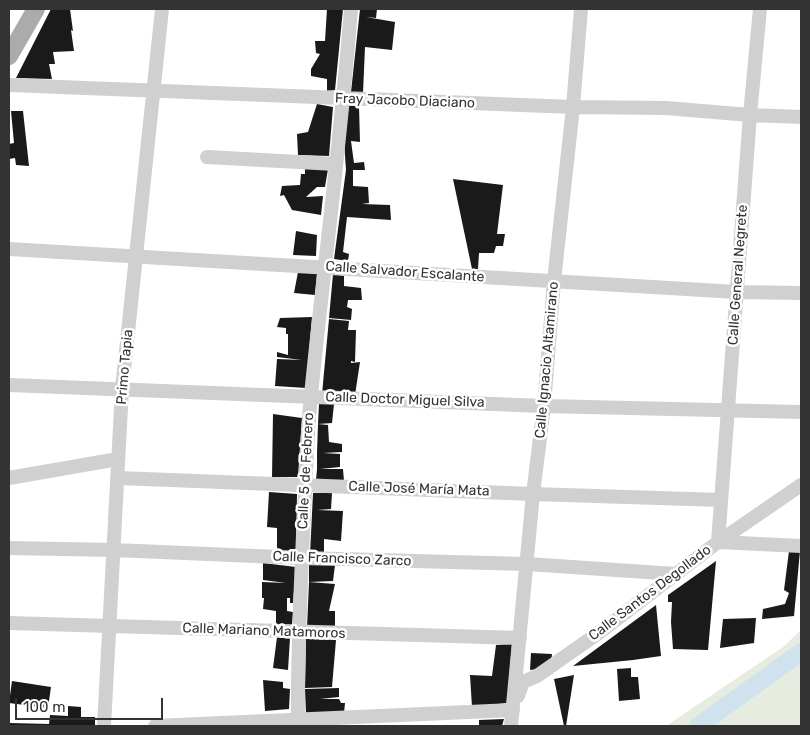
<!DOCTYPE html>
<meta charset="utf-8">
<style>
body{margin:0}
#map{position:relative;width:810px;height:735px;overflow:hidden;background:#fff;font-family:Rubik,sans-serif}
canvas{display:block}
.frame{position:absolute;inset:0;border:10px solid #333;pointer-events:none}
.scale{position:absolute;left:15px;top:698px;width:148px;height:22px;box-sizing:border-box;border:2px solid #333;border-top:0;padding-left:6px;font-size:15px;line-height:18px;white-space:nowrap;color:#333;-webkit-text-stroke:4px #fff;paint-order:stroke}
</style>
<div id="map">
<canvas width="810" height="735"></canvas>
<div class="frame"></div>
<div class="scale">100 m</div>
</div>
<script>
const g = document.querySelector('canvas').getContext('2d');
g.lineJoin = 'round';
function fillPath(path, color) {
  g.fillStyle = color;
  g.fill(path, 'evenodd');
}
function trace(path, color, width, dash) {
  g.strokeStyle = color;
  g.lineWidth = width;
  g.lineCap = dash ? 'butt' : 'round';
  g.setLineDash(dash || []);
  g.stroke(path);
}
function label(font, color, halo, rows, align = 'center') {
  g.font = font + ' Rubik,sans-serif';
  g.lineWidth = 5;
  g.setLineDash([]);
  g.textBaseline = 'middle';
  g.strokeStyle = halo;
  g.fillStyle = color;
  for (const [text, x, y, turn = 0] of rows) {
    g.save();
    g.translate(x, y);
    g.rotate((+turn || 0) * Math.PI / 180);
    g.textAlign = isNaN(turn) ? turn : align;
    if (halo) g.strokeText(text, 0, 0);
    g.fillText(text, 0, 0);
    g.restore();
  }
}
fillPath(new Path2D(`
 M801,630V726H666L783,647Z`), '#e6ecdf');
trace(new Path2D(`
 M698,726L801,652`), '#cfe2ee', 18);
fillPath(new Path2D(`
 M51,9H70L73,31L71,30L74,51L53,52L55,64H49L52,79L16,78Z
 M327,9H343L335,90L327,91V79L311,76V69L320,54L316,53L315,41H325Z
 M360,9H377L376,18L366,17L395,22L392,50L365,47L363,93L351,92Z
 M317,104L333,107L329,156L298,155L297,134L308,132Z
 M349,105L359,106L360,142L351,141L354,163L364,162L365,170H353V186L368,187L369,203L362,204L390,205L391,220L347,217L343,252L349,254L348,261L334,259L346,170L344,141Z
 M11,111H23L29,166L16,165L15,158L9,159V144L14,143Z
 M305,168L328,169L325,187H317L306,197L323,196L321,215L292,210L284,195L280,196L282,186L300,185L301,174H305Z
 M453,179L503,185L497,234H505L503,246H496L494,253H479L478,269H472Z
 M296,231L317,235L316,256L293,255Z
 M298,272L317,274L315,295L294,293Z
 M333,274L344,276V286L361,288L362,300H348L347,307L352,309L351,320L329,318Z
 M312,317L306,388L275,386L277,359L302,360L277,357V352L288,355V334H286V328L277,327L280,318Z
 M329,319L349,321L348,330H356L355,362L351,361V363L360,362L355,395L322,394Z
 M319,404H334L332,423L318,424L328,425L329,442L342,444V452L323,453L340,454V467L320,469H343L344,481L316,480L317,469V453L318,424Z
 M273,414L302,418L298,477H272Z
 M269,492L297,494L296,552L277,551V528L267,527Z
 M313,493H332L331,509L317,510L343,511L341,541L324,539V554L310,555Z
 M789,551H800L794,616L762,619L763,609L785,604L789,593L784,590Z
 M716,561L708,650L673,649L671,622L672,602H668V595Z
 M263,563L296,567L293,603H290V598H287V611L293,612L292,625L276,624V611L263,609L264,598H262V582L286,583L263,580Z
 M309,565H335L333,581L309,582Z
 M309,582L335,584L329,611H322H335V628H307Z
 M656,605L661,656L633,660L573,666Z
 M756,618L754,643L720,648L723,619Z
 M277,637L290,638L288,670L273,668Z
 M306,639L336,640L332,687L305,688Z
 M512,644L507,703L472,707L470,675L492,676L496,645Z
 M531,653L552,654L551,663L546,668L530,670Z
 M631,668V677H638L640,699L619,701L617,669Z
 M574,675L566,726H564L554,679Z
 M263,680L283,682V688L290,689L289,709L265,711Z
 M12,681L51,687L48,708L9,703Z
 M339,688V697L320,699H339L341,703H345L344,713L306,714L305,689Z
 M68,706L81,707V717H95V726H9V723L49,724L50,715L68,716Z
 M504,719L502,726H479V720Z`), '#1a1a1a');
trace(new Path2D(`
 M760,9L750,115L718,542L801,546
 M9,85L573,107L666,108L750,115L801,117
 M207,157L335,164
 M9,249L737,292L801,293
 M9,385L544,406L801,412
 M9,478L118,459
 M118,478L533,494L721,500
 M9,548L114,550L302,558L527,564L676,574
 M9,623L520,638
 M518,696L523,682L537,676L600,632L718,542L801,485
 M104,726L122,389L162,9
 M155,726L513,710
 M298,726C297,654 301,583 304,512C306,473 307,433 311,395C324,266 341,138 351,9
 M511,726L533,494L544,406L554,281L573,107L581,9`), '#d0d0d0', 14);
trace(new Path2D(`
 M9,56L36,9`), '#ababab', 18);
label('14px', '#333', '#fff', [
 ["Fray Jacobo Diaciano",405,101,2],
 ["Calle Salvador Escalante",405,272,4],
 ["Calle General Negrete",738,275,-86],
 ["Calle Ignacio Altamirano",547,360,-85],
 ["Primo Tapia",125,367,-85],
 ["Calle Doctor Miguel Silva",405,400,2],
 ["Calle 5 de Febrero",306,471,-87],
 ["Calle José María Mata",419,489,2],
 ["Calle Francisco Zarco",342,559,2],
 ["Calle Santos Degollado",650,593,-37],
 ["Calle Mariano Matamoros",264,631,2]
]);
</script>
